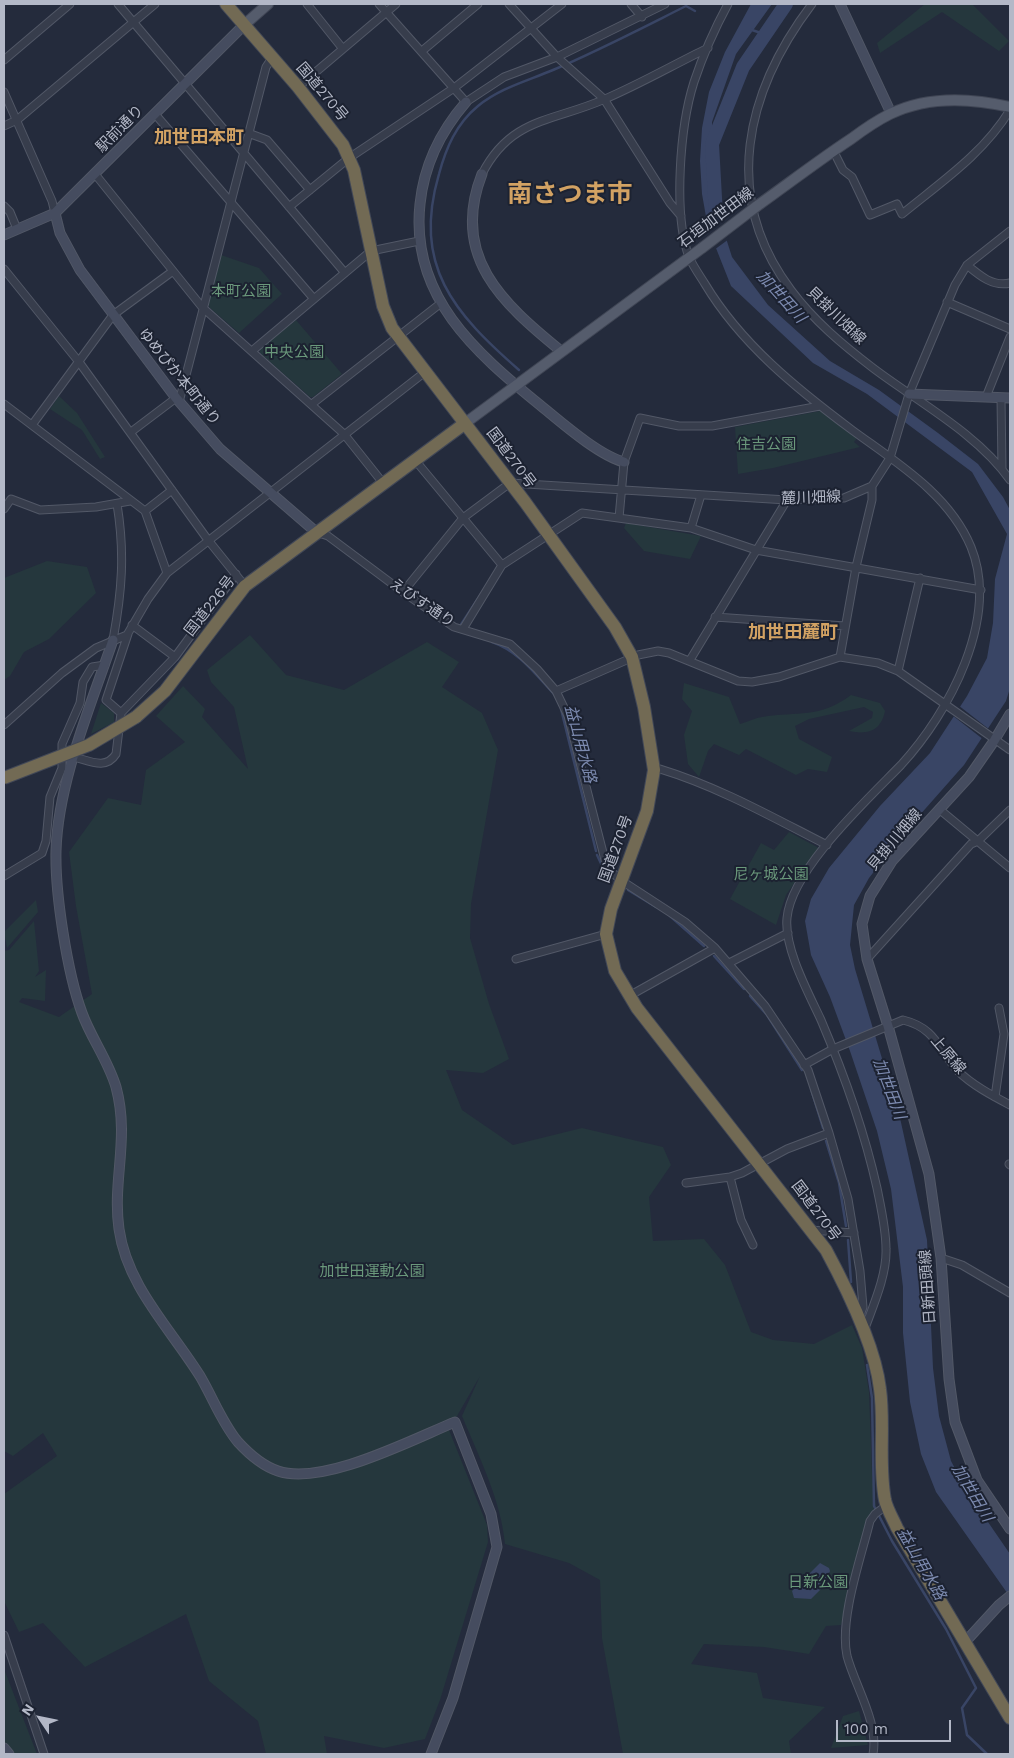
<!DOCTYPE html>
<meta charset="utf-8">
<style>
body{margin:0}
#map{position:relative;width:1014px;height:1758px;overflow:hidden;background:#242b3c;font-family:"Work Sans",sans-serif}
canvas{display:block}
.frame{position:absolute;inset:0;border:5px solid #b3b8c7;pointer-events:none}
.north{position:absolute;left:15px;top:1693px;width:50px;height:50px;-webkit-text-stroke:4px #1c2231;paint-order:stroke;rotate:304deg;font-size:14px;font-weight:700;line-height:20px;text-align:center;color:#b3b8c7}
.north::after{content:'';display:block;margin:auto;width:18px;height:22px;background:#b3b8c7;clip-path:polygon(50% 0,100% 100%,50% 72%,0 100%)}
.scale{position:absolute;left:836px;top:1720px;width:115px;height:22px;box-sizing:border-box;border:2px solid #b3b8c7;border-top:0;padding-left:6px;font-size:15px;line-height:18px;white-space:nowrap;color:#b3b8c7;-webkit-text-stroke:4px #1c2231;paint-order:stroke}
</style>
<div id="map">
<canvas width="1014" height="1758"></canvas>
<div class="frame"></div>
<div class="north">N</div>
<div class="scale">100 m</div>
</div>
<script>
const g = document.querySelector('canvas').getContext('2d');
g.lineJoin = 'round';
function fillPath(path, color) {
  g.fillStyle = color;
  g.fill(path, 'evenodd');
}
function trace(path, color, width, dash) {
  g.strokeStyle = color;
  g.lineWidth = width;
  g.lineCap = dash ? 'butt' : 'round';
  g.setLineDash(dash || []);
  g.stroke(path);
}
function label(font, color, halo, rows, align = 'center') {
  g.font = font + ' "Work Sans","Noto Sans JP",sans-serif';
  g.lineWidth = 4;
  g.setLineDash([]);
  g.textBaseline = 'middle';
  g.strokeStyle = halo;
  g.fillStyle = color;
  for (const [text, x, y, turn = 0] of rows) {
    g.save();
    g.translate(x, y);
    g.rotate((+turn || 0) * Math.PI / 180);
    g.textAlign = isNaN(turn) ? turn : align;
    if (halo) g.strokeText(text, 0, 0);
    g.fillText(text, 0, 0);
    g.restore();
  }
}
fillPath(new Path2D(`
 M925,4H972L1009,41L999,51L942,12L880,53L877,43Z
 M221,255L259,268L282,294L239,333L210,308L208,304Z
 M296,320L342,374L313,397H310L260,353V349Z
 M59,396L77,413L105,457L100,459L82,430L50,409Z
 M820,411L857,438L854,442L860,447L773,468L738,474L735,427Z
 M626,523L701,536L690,559L644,551L624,528Z
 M47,561L87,567L96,593L49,639L24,652L10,676L4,680V578Z
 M250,635L286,675L344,690L427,642L459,662L442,687L482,713L498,750L471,904L470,938L489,1004L509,1059L483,1073L446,1070L462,1110L513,1145L582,1128L663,1147L671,1165L649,1197L653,1241L704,1239L725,1265L751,1332L773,1340L814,1344L852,1325L862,1348L869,1392L872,1476L876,1507L863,1537L841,1625L826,1626L809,1654L764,1647L704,1644L691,1664L757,1673L763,1698L825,1707L789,1741L791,1754H623L602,1638L600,1580L569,1563L505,1544C501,1500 479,1457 462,1416L480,1376L449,1430L487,1525L488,1542L440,1700L425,1739L384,1748L324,1736L327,1754H266L258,1721L209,1681L186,1614L85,1667L43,1623L19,1632L4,1601V1494L57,1456L43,1433L13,1456L4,1451V951L9,950L34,921L39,971L35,977L46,970L45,1001L22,998L19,1002L59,1017L92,994L76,906L69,852L108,798L141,805L146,770L185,742L156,716L183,686L205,709L202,717L248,769L234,707L211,682L207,670Z
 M684,683L729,697L740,724C747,722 755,718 762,717C798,711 819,719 851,695L880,703L885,711C881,731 868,735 849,731L872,718L873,712L864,707L809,719L795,726L799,739L832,757L827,772L808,769L796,775L746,749L739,755L714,744L708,751L699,777L688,764L684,735L692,711L682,699Z
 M101,703L114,713V722L91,734Z
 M789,832L819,848L786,895L776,925L730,899L761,843L774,850Z
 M36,900L38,912L7,948L4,932Z
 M4,1669L37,1754H4Z
 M859,1711L868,1745L831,1748L843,1716Z`), '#25373d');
fillPath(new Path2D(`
 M751,4H772L736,54L712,122L713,183L719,216L732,257L768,305L830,361L879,390L938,433L978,464L1003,497L1010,510V688L1006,701L964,765L903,834L869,878L854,905L850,945L855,969L900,1118L927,1240L933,1368L939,1416L951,1461L968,1493L1010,1554V1597L936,1492L921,1454L910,1402L903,1333V1287L891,1189L877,1131L850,1051L830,997L811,955L805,921L811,899L829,868L880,806L930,753L967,696L987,658L993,623L995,579L1007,534L972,472L867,394L813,363L731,286L708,228L702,194L700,161L702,128L709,92L725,52Z
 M820,1563L829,1568L830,1571L821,1589L811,1599L794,1598L792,1591Z`), '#394565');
fillPath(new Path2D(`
 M722,220L729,239L714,250L707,231Z
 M958,705L990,730L984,740L952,715Z`), '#242b3c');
trace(new Path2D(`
 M752,30L764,34
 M519,370C454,313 412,266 439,174C446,148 456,124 478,106C500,88 527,81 553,70C598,51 642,28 686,6L695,11
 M460,626L481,594
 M492,642C519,651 536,675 555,695
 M561,709L596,851
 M597,855L606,874L610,878
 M628,890L656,907
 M670,916L704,946
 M714,956L744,989
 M750,996L767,1015L802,1070
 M811,1089L823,1128
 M826,1141L839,1183L846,1226
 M848,1240L851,1282
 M867,1365L872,1398L874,1506L892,1541L946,1629L976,1688L962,1708L967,1735L987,1754`), '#394565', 2.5);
trace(new Path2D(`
 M716,216L712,144L743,67L786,4`), '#394565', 14);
const street = new Path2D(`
 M118,4L345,273
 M307,4L343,49
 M379,4L466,102L504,77L557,57L665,4
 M509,4L557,57L604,99L670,203L681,216
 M631,4L642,17
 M728,4C715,28 703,55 694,82C680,126 673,214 689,257C693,266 700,276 705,284C741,344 797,389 852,430C897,463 949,494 971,547C1000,618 949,713 901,765C868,799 791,870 787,918C784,948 808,992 821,1020C844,1074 864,1130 877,1188C881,1208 886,1229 886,1249C887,1275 873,1306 864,1331
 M812,4C746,91 720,196 791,290C814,321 843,345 873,368C918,402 978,434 1010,480
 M422,51L478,4
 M4,60L70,4
 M298,87L396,4
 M4,92L52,201L55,213
 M155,114L314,299
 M4,126L17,120L155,4
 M248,133L267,140L310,190
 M833,150L843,170L852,177L870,215L897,204L902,214C941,182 983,154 1010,110
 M95,174L202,307L344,434L383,483
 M482,174C511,117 553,122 605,99C640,84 673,65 708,48
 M4,206L10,212L17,229
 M289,207L349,158L454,88L562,4
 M967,265C980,276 993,287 1010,283
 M4,269L79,362L208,540L245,586
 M947,302L1010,329
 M252,351L371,251L419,241
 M986,397L1010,337
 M1001,398L1002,469
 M179,402L266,67L272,58
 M4,404L145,511L172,490
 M312,404L441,303
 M32,425L113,315L173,271
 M131,432L176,398
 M415,460L502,565
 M4,509L11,499L40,510L96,507L130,501
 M145,511L167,573
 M619,518L624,462L640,418L679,426H712L820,406
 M691,528L701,495
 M316,532L328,536L403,592L454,627L510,644L537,669L556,691L568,716L607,868L622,881L685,922L715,948L765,1006L808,1070L829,1133L848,1199L860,1271L863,1307L859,1318
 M403,592L463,518L510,483L787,500L844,498L872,486L890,458L909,394L955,285L967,265L1010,231
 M715,617L845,626
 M132,625L175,657L236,574
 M463,629L502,565L582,513L691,528L756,550L981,590
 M113,640C122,591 125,553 117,504
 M840,657L856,567L872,500V486
 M690,660L787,500
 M898,671L920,578
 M556,691L638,655L658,651L669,653L738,681L752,682L779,677L840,657L878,663L898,671L1010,750
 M121,713L106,700L128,634
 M4,725L62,673L96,648L127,635L148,599L167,573L425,372
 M74,757C90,761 106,770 116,754L121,713L175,657
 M654,770L660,769C719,787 772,817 827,845
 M939,809L1010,868
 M4,876L42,853L46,841L50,797L62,768V744L80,703L83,682L92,667L105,665
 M516,959L606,934
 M867,959L971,844L978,841L1010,810
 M729,963L788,933
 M629,996L715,948
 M804,1065L833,1049L903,1020C936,1028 938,1049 958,1071C972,1085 993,1096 1010,1105
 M995,1097L1004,1034L999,1008
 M1009,1164L1010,1165
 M730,1177L741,1220L753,1245
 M686,1183L730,1177L742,1173L787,1149L829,1133
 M810,1230L854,1233
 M941,1258L962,1265L1010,1293
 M4,1635L44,1754
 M873,1754C879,1723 855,1686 847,1656C839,1619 861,1558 870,1521L875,1514L887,1505`);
const secondary = new Path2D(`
 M840,4L891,113
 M466,102C440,132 424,165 420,204C410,296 475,352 540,405C561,422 598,455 624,462
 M482,174C450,256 502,303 561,351
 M55,213L60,233L80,270L176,398L220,449L316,532
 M4,235L55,213L244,25
 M909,394L1010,398
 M113,640C91,705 58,782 56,851C55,893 67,972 82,1013C91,1038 108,1060 116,1087C130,1139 112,1180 119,1229C127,1286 170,1328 200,1376C213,1398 222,1423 238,1442C249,1454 263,1466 278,1471C323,1486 411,1440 455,1422L491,1514L497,1547L453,1698L431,1754
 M1010,714L994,741L969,777L892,861L870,896L862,924L867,959L888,1026L929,1174L941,1258L949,1379L955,1422L977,1480L1010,1529
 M966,1641L999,1605L1010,1596
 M4,1748L9,1754`);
const primary = new Path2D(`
 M244,25L268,4
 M757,206C788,184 819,160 851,139C863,130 876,121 890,114C927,96 971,98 1010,107
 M464,424L702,248`);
const highway = new Path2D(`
 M226,4L298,87L343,145L354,170L383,306L392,328L525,502L615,627L632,657L644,707L654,770L647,811L611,909L606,934L615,971L637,1008L826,1250C847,1289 875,1345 880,1389C885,1425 878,1463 885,1500C887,1509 893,1519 897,1528L1010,1718
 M136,717L165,691L245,586L464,424`);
trace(street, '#525867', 9);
trace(secondary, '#525867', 11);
trace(primary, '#404655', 12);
trace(highway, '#424857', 14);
trace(street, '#373d4c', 7);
trace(secondary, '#454c5f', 9);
trace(primary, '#555c6c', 10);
trace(highway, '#726a54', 12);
const primaryBridge = new Path2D(`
 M702,248L757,206`);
const highwayBridge = new Path2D(`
 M4,778L89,745L136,717`);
trace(primaryBridge, '#404655', 12, []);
trace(highwayBridge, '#424857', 14, []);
trace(primaryBridge, '#555c6c', 10);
trace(highwayBridge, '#726a54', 12);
label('15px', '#b3b8c7', '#1c2231', [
 ["国道270号",322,92,50],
 ["駅前通り",120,129,-45],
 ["石垣加世田線",716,218,-37],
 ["貝掛川畑線",836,316,44],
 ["ゆめぴか本町通り",179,377,51],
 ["国道270号",511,458,53],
 ["麓川畑線",811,498,-2],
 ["えびす通り",422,603,34],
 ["国道226号",210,606,-52],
 ["貝掛川畑線",895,840,-50],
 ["国道270号",616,849,-70],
 ["上原線",948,1055,50],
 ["国道270号",816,1211,53],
 ["日新田頭線",928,1287,-94]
]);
label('15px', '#6a987b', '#1c2231', [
 ["本町公園",241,292],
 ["中央公園",294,353],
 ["住吉公園",766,445],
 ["尼ヶ城公園",771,875],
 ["加世田運動公園",372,1272],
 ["日新公園",818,1583]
]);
label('italic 16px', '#7c8aaf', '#1c2231', [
 ["加世田川",781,297,48],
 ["益山用水路",580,744,75],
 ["加世田川",889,1089,69],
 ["加世田川",972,1493,59],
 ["益山用水路",921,1564,60]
]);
label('bold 18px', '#d2a263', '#1c2231', [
 ["加世田本町",199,138],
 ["加世田麓町",793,633]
]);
label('bold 25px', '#d2a263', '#1c2231', [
 ["南さつま市",570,195]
]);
</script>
